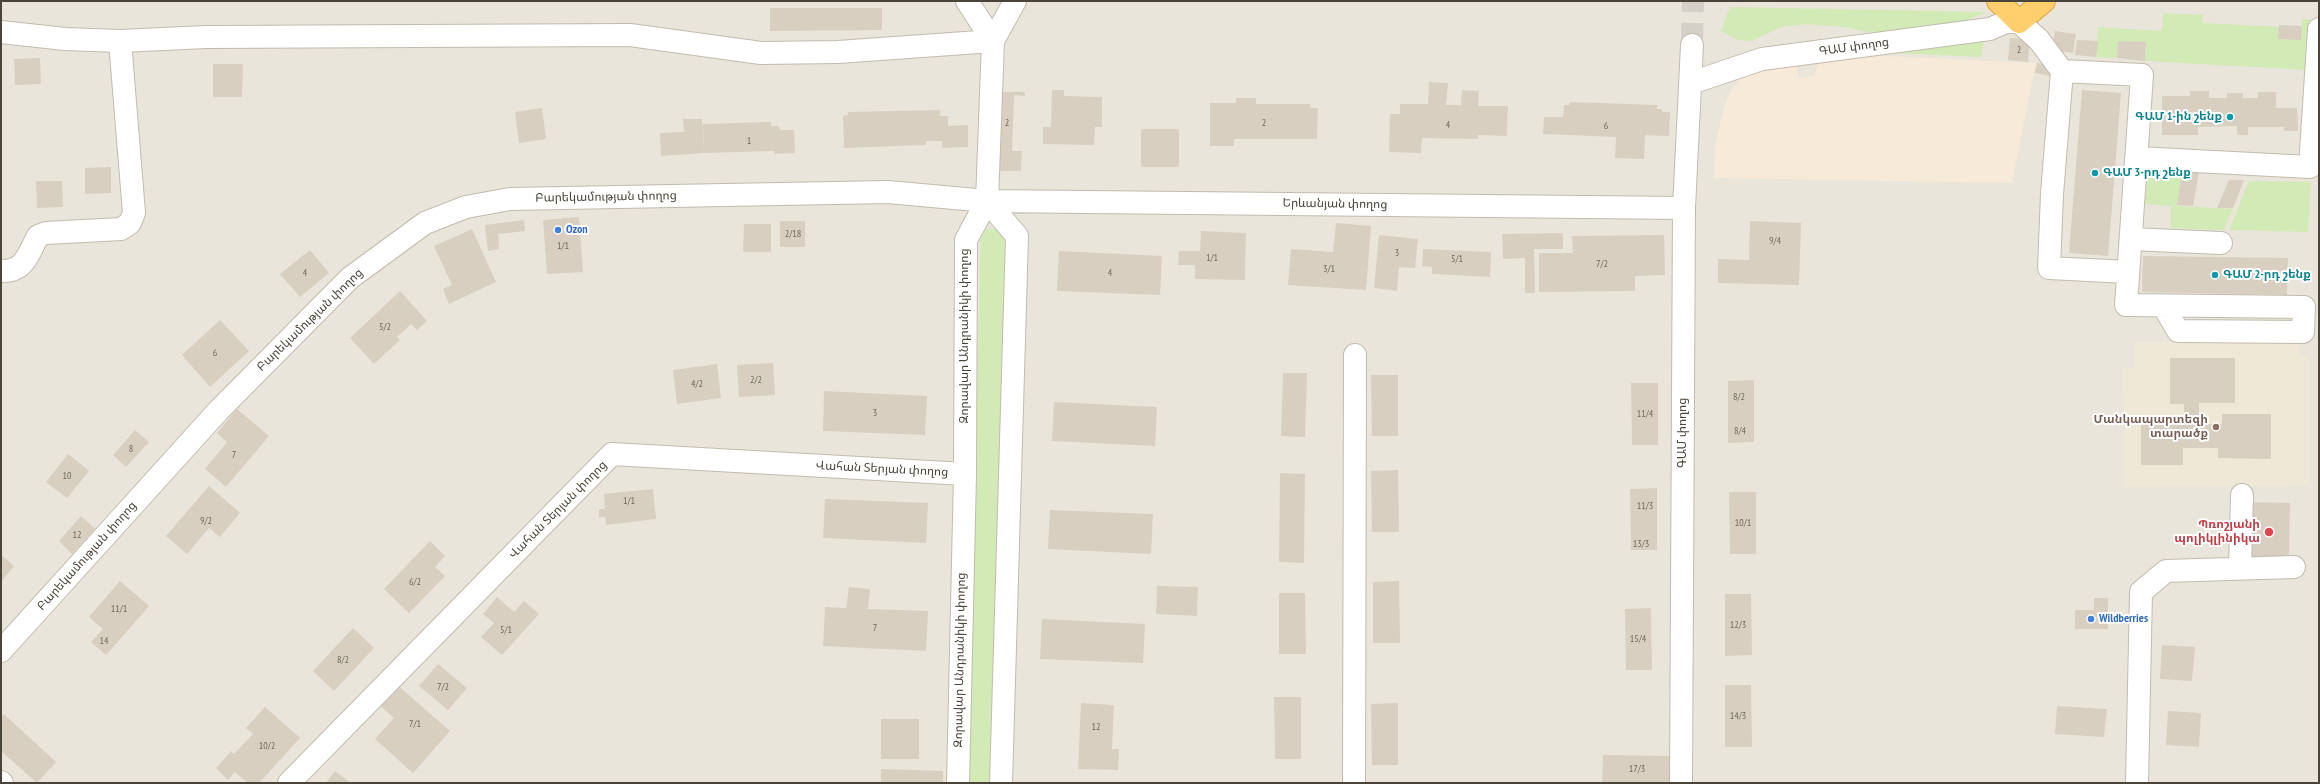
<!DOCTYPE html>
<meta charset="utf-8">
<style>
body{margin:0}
#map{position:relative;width:2320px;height:784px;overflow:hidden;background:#f6f3ec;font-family:"PT Sans Narrow",sans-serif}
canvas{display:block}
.frame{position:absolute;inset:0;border:2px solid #4b4439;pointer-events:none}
</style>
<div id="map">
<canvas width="2320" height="784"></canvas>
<div class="frame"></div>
</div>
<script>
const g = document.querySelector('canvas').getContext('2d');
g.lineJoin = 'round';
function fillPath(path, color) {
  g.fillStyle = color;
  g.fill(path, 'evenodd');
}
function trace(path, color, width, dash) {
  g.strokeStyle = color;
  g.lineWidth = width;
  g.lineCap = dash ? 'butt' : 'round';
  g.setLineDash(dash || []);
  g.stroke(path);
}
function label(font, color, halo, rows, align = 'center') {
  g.font = font + ' "PT Sans Narrow","Noto Sans Armenian",sans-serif';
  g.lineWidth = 4;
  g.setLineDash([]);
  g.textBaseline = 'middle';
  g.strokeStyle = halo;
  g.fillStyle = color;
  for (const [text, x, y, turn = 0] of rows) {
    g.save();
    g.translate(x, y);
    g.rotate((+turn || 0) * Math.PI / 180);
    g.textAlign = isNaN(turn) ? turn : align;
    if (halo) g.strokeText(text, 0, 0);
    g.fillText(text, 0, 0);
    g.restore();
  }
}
fillPath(new Path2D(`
 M1,1H2319V783H1Z`), '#eae5da');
fillPath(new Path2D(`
 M1885,56L2036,63L2012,183L1714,178L1715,147L1721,119L1727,98L1742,76L1796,65L1799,78L1814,76L1819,59Z`), '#f7ead8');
fillPath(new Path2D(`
 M2299,341V357H2309V485L2124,487L2123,368H2135V343Z`), '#efe8d6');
fillPath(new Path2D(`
 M1730,7L1987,12L1964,21L1909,30L1874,33L1843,27L1807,24L1781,27L1752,41L1738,40L1721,31Z
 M2163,13L2203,15V23L2302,28V19L2312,20L2310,70L2145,61L2146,42L2118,41L2117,58L2096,57L2098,27L2162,31Z
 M1984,40L1981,57L1869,52Z
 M2148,162L2183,165L2177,206L2233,209L2224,230L2171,228V206L2145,204Z
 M2249,181L2311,182L2308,232L2229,230Z
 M981,229H1005L992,783H967Z`), '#d2eab5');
fillPath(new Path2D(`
 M770,8H882V30L770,31Z
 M2279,25L2302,26L2301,40L2278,39Z
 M2055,31L2076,34L2073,53L2052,50Z
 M2010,38L2030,39L2028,62L2008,60Z
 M2077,40L2098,41L2096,57L2075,55Z
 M2118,41L2146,42L2145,61L2117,58Z
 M40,58L41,84L15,85L14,59Z
 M2037,63L2051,66L2050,76L2035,73Z
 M213,64H243L242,97H213Z
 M1429,82L1448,83L1446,105H1461L1462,90L1479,91L1478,106H1508L1507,136L1478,135V139L1422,138L1421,153L1389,152L1390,114H1400V104H1428Z
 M1052,90H1064V96L1102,97V127H1095L1094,145L1043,144V127H1051Z
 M2082,90L2121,93L2108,256L2069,253Z
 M2190,91H2209V98H2227V93H2243V98H2258V92H2276V108H2297L2298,131H2284V127H2248V135H2237V126L2198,127V135H2162V96H2190Z
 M1002,92H1025V96L1014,95L1012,151H1022L1021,171H999Z
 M1236,98H1256V104H1310V108H1318L1317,139H1234V146H1210V103H1236Z
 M1570,102L1657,105V109H1662V112H1670L1669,136L1645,135L1644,159L1615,158L1616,137L1543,134L1544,117H1563L1564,105H1569Z
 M542,108L546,139L519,143L515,112Z
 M940,110V116H948V126L968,125V147L942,148V141H926V145L844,148L843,116L848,115V112Z
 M683,119H702L704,153L661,156L660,133L684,132Z
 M771,122V126H779L780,130H794L795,153L775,154L774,151L704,153L703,124Z
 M1141,129H1179V167H1141Z
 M2183,165L2200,166L2193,206L2177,205Z
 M111,167V193L85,194V168Z
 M2229,180H2244L2233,208H2217Z
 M36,181H62L63,207L37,208Z
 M579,217L583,272L547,274L543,220Z
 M524,220L525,231L498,234L499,249L488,251L485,225Z
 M780,221H805V247H780Z
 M1750,221L1801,223L1799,285L1718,283V259L1749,260Z
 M1336,223L1371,226L1366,290L1288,285L1291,249L1333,252Z
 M744,224H771V252H743Z
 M472,229L496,282L449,304L443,289L452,285L434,246Z
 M1201,231L1246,233L1245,280L1195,279V265H1178L1179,251H1200Z
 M1563,233V249H1534L1535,293H1525V258L1503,259L1502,234Z
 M1379,235L1418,239L1415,268L1399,267L1397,291L1374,288Z
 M1664,235L1665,275L1635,276V291L1539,292V253H1573L1572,236Z
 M1423,249L1491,252L1490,277L1432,274V267L1422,266Z
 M310,250L329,273L300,297L280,274Z
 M1059,251L1162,256L1160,295L1057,291Z
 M2143,256L2288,258L2287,295L2142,292Z
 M400,291L427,321L417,330L411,324L397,337L400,340L374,364L350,338Z
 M220,320L249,351L210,387L182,355Z
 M2170,358H2235V403H2199V424H2222V414H2271V459L2218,458V448H2183V465H2141V421H2184V404H2170Z
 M773,363L775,395L739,397L737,365Z
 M717,364L721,398L677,404L673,370Z
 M1283,373H1307L1305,437L1281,436Z
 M1371,375H1398V436H1372Z
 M1754,380V442L1728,443V381Z
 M1631,383H1658V445H1632Z
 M824,391L927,396L925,435L823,431Z
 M1054,402L1157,407L1155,446L1052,441Z
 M237,409L269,436L226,487L205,469L227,442L217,433Z
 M135,430L149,442L126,467L113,455Z
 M68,454L89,471L67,498L46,482Z
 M1398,470L1399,532H1372L1371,471Z
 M1280,473L1305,474L1304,563L1279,562Z
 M209,486L240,513L220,537L209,528L187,554L166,536Z
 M1657,488V550H1631L1630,489Z
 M653,489L656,519L606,525L605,517H599V509H605L604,494Z
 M1729,492H1756V554H1730Z
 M825,499L928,503L926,543L823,538Z
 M2250,502L2290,503L2289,561H2249Z
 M1050,510L1153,514L1151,554L1048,549Z
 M81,516L95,529L72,554L59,541Z
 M430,541L445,556L435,567L445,576L409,613L384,589Z
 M1,555L14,566L1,582Z
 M120,581L149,606L106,655L91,642L103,629L89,617Z
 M1399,581L1400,643H1373V582Z
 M1157,586L1198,587L1197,616L1156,614Z
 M849,587L870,589L868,609L928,611L926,651L823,646L825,607L846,608Z
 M1279,593H1305L1306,654H1279Z
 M1725,594H1751L1752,655L1725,656Z
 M497,597L514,612L524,601L539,614L502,655L481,637L494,623L483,614Z
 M2094,598H2108V629H2075V610H2094Z
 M1651,608L1652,670H1626L1625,609Z
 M1042,619L1145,624L1143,663L1040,659Z
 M353,628L374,648L334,691L313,671Z
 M2162,645L2195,647L2192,681L2160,679Z
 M438,664L467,688L448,710L419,686Z
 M396,684L450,731L413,773L375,739L394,718L378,704Z
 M1725,685H1751L1752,747H1725Z
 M1274,697H1301V759H1275Z
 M1081,703L1114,705L1112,749H1119L1118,770L1078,769Z
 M1398,703V765H1372L1371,704Z
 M2057,706L2107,709L2104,737L2055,734Z
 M265,707L300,738L259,783H248L235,772L228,780L216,768L231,751L234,754L253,734L246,728Z
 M2168,711L2201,713L2199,747L2166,745Z
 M4,714L56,762L37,783L1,751V718Z
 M881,719H919V759H881Z
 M1603,755L1672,756L1671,783H1602Z
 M881,769L943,771V783H881Z
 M335,771L351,783H326Z`), '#d8cfc1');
trace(new Path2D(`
 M1692,45L1693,1`), '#d4d0c8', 22, [22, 11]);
const minor = new Path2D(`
 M967,1L993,41
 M1,32L65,39L120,41
 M2062,71L2142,75L2126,305L2304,307L2303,332L2178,331L2164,307
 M1691,83L1762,59L1990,29L2006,22H2019L2039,40L2062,71L2052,194L2049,268L2128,272
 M2137,158L2310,167L2319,29
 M987,201L1017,236L1001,783
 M2131,239L2221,243
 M1,271C25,272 28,254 38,236L46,233L121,229L130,223L134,213L120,41L206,37L630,35L761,53L838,52L993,41
 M2240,568L2242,495
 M1,651L219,410L350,278L425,223L466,207L510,199L888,192L987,201L1684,208
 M1,782L2,783
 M289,783L612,454L965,474
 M958,783L965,474L966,240L987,201L993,41L1015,1
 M1354,783L1355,355
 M1681,783L1684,208L1692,45
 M2137,783L2141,592L2166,571L2294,567`);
const highway = new Path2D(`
 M1998,1L2019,22L2044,1`);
trace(minor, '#c2bbae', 24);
trace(highway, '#e0a43c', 24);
trace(minor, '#fff', 22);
trace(highway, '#ffcf6e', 22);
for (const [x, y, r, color] of [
 [2230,117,4,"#0f9aa8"],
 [2095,173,4,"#0f9aa8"],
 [558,230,4,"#3f7fe0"],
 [2215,275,4,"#0f9aa8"],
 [2216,427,4,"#8d6e63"],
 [2269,532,5,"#e0444e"],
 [2091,619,4,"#3f7fe0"]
]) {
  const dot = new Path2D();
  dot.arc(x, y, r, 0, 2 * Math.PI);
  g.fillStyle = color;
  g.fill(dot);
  trace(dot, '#fff', 1.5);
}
label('10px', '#6e675b', null, [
 ["2",2019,50],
 ["2",1007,123],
 ["2",1264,123],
 ["4",1448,125],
 ["6",1606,126],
 ["1",749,141],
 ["2/18",793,234],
 ["9/4",1775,241],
 ["1/1",563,246],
 ["3",1397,253],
 ["1/1",1212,258],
 ["5/1",1457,259],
 ["7/2",1602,264],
 ["3/1",1329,269],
 ["4",305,273],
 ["4",1110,273],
 ["5/2",385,327],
 ["6",215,353],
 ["2/2",756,380],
 ["4/2",697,384],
 ["8/2",1739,397],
 ["3",875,413],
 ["11/4",1645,414],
 ["8/4",1740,431],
 ["8",131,449],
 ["7",234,455],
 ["10",67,476],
 ["1/1",629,501],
 ["11/3",1645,506],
 ["9/2",206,521],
 ["10/1",1743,523],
 ["12",77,535],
 ["13/3",1641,544],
 ["6/2",415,582],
 ["11/1",119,609],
 ["12/3",1738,625],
 ["7",875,628],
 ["5/1",506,630],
 ["15/4",1638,639],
 ["14",104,641],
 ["8/2",343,660],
 ["7/2",443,687],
 ["14/3",1738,716],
 ["7/1",415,724],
 ["12",1096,727],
 ["10/2",267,746],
 ["17/3",1637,769]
]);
label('12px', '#4b4439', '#fff', [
 ["ԳԱՄ փողոց",1854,47,-8],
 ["Բարեկամության փողոց",606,197,-1],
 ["Երևանյան փողոց",1335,204,1],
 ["Բարեկամության փողոց",310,320,-44],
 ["Զորավար Անդրանիկի փողոց",965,336,-90],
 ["ԳԱՄ փողոց",1683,433,-90],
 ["Վահան Տերյան փողոց",882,469,3],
 ["Վահան Տերյան փողոց",558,510,-45],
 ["Բարեկամության փողոց",87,556,-48],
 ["Զորավար Անդրանիկի փողոց",960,660,-89]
]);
label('bold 12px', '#0d838f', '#fff', [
 ["ԳԱՄ 1-ին շենք",2222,117,"right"],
 ["ԳԱՄ 3-րդ շենք",2103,173],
 ["ԳԱՄ 2-րդ շենք",2223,275]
], 'left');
label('bold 12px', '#366cbe', '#fff', [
 ["Ozon",566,230],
 ["Wildberries",2099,619]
], 'left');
label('bold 12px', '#785e54', '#fff', [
 ["Մանկապարտեզի",2208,420],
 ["տարածք",2208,434]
], 'right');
label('bold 12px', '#be3a42', '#fff', [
 ["Պռոշյանի",2260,525],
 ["պոլիկլինիկա",2260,539]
], 'right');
</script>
